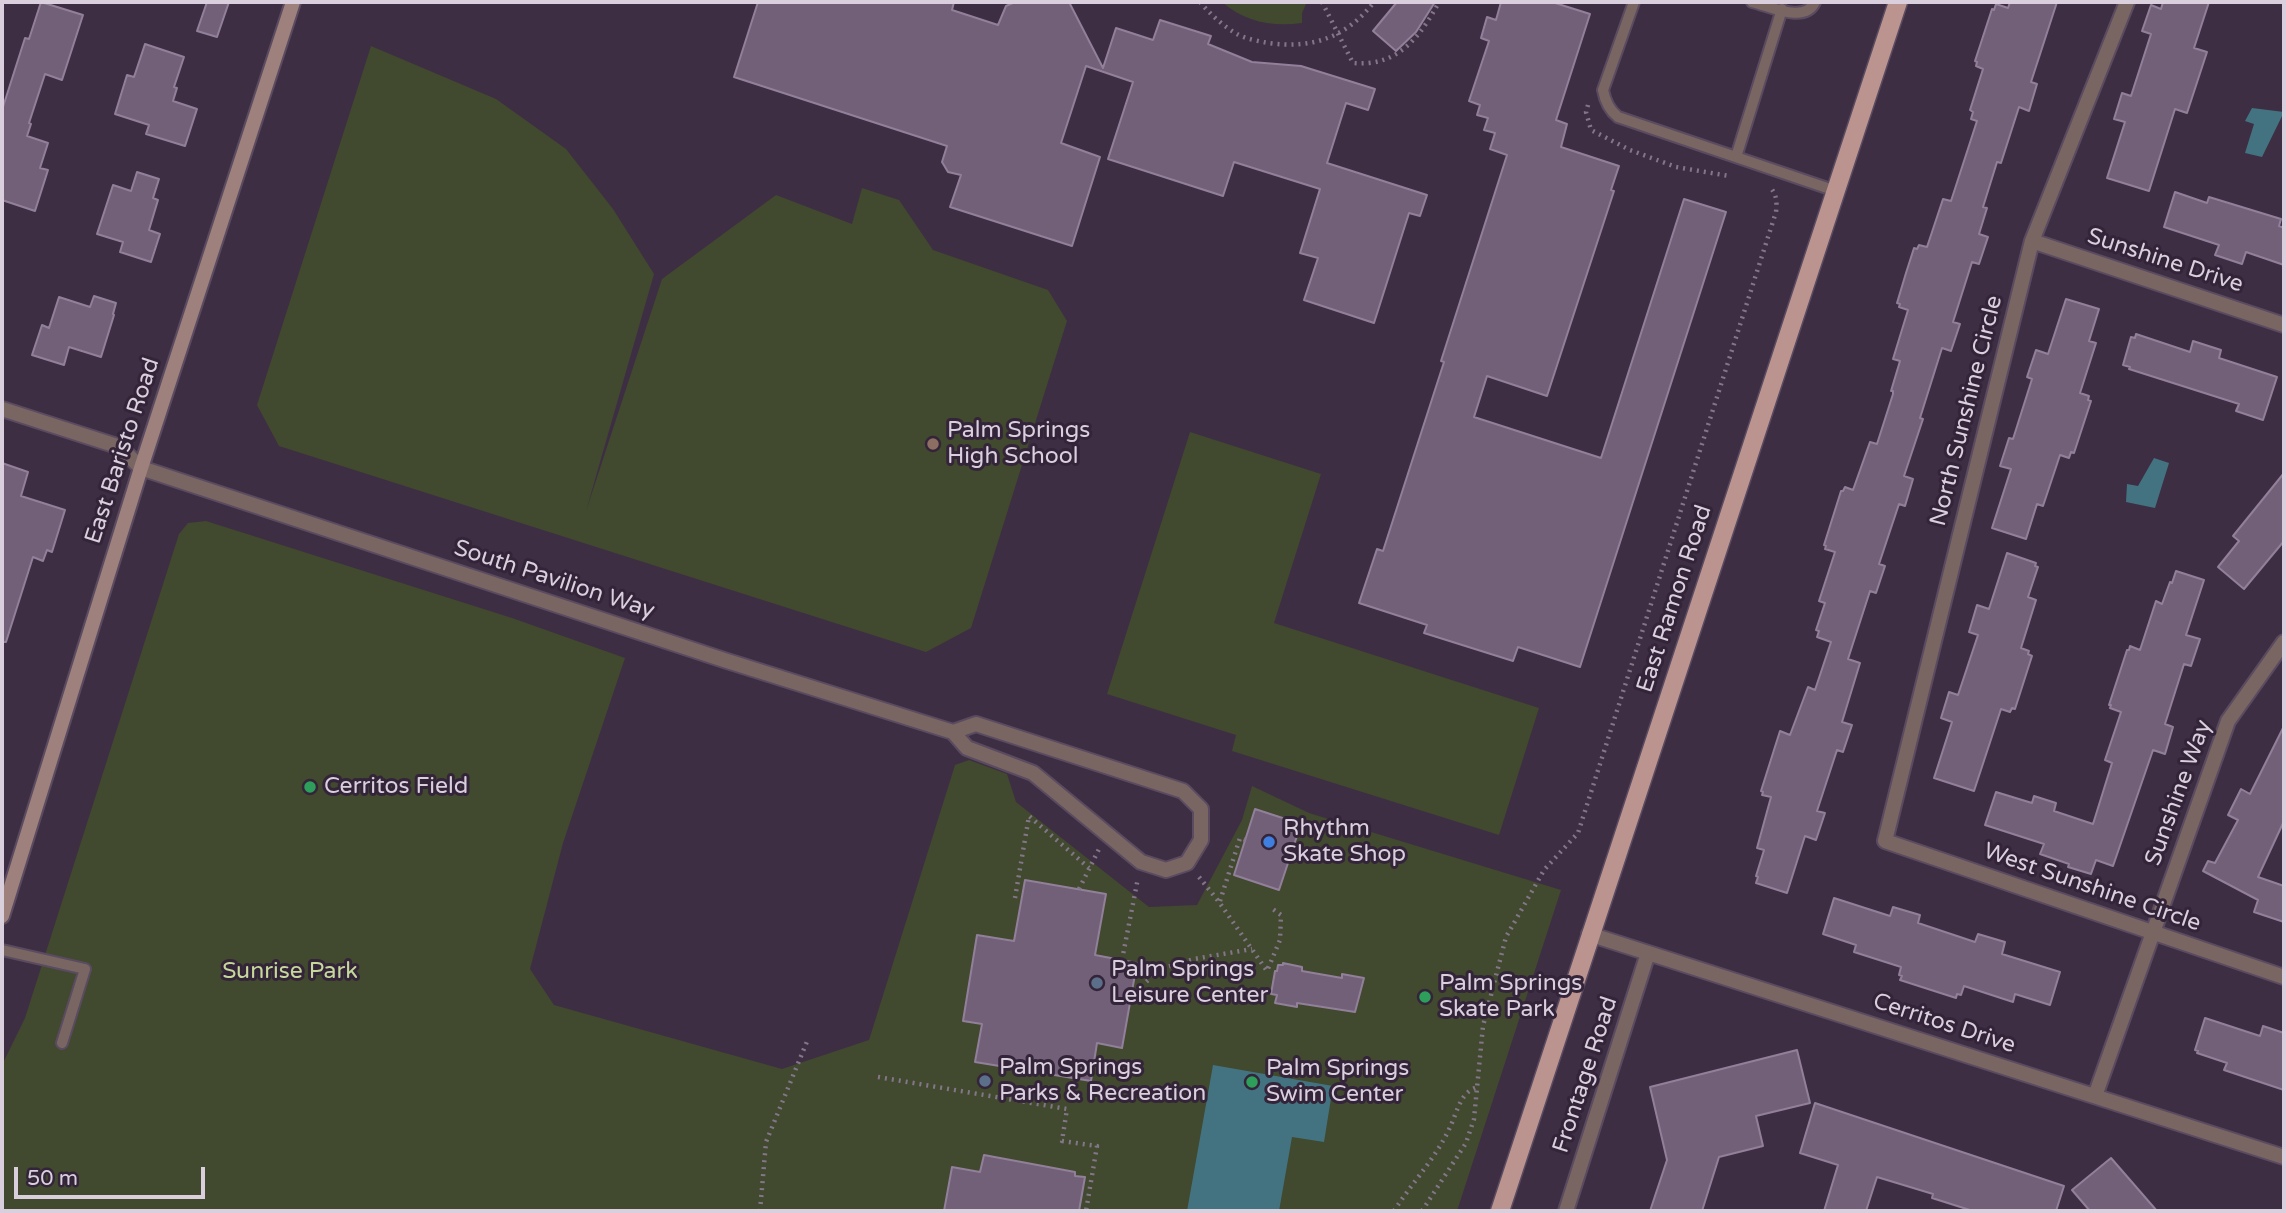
<!DOCTYPE html>
<style>
body{margin:0}
#map{position:relative;width:2286px;height:1213px;overflow:hidden;background:#3e2e44;font-family:"Varela Round",sans-serif}
canvas{display:block}
.frame{position:absolute;inset:0;border:4px solid #d9cfdd;pointer-events:none}
.scale{position:absolute;left:14px;top:1167px;width:191px;height:32px;box-sizing:border-box;border:4px solid #d9cfdd;border-top:0;padding-left:9px;font-size:21px;line-height:24px;white-space:nowrap;color:#d9cfdd;-webkit-text-stroke:5px #34243a;paint-order:stroke}
</style>
<div id="map">
<canvas width="2286" height="1213"></canvas>
<div class="frame"></div>
<div class="scale">50 m</div>
</div>
<script>
const g = document.querySelector('canvas').getContext('2d');
g.lineJoin = 'round';
function fillPath(path, color) {
  g.fillStyle = color;
  g.fill(path, 'evenodd');
}
function trace(path, color, width, dash) {
  g.strokeStyle = color;
  g.lineWidth = width;
  g.lineCap = dash ? 'butt' : 'round';
  g.setLineDash(dash || []);
  g.stroke(path);
}
function label(font, color, halo, rows, align = 'center') {
  g.font = font + ' "Varela Round",sans-serif';
  g.lineWidth = 6;
  g.setLineDash([]);
  g.textBaseline = 'middle';
  g.strokeStyle = halo;
  g.fillStyle = color;
  for (const [text, x, y, turn = 0] of rows) {
    g.save();
    g.translate(x, y);
    g.rotate((+turn || 0) * Math.PI / 180);
    g.textAlign = isNaN(turn) ? turn : align;
    if (halo) g.strokeText(text, 0, 0);
    g.fillText(text, 0, 0);
    g.restore();
  }
}
fillPath(new Path2D(`
 M1222,2H1307L1302,13V23C1272,27 1245,22 1222,2Z
 M371,46L496,99L566,149L613,209L654,274L586,511L662,279L776,195L852,224L862,188L899,200L933,250L1048,290L1067,321L971,628L926,652L279,446L257,405Z
 M1190,432L1321,474L1274,623L1539,708L1499,835L1232,751L1236,735L1107,694Z
 M206,521L512,618L625,658L563,843L530,969L554,1005L782,1069L869,1040L955,765L969,760L1007,774L1016,802L1149,907L1197,905L1242,820L1252,786L1309,813L1561,890L1457,1211H2V1065L25,1018L179,534L188,523Z`), '#41492f');
fillPath(new Path2D(`
 M2252,108L2284,112L2262,157L2245,153L2254,124L2245,121Z
 M2154,458L2169,463L2155,508L2126,502L2127,484L2138,486Z
 M1213,1065L1333,1086L1324,1142L1292,1137L1279,1211H1187Z`), '#437380');
const building = new Path2D(`
 M41,2L83,15L62,80L45,74L29,123L31,124L27,136L48,143L40,168L48,170L35,211L2,200V110L25,38L29,39Z
 M207,2H229L217,37L197,31Z
 M758,2H954L952,10L998,25L1006,6L1015,2H1069L1103,68L1116,28L1153,40L1160,20L1211,36L1208,44L1252,62L1301,66L1375,89L1368,110L1346,103L1327,163L1427,195L1420,216L1409,213L1374,323L1304,300L1318,258L1300,253L1320,189L1234,162L1223,196L1108,159L1133,82L1086,66L1061,143L1100,157L1072,246L950,207L961,175L948,172L942,162L947,146L734,77Z
 M1397,2H1435L1416,32L1396,51L1373,31Z
 M1501,2H1552L1590,14L1556,120L1567,124L1561,147L1619,166L1611,190L1614,191L1547,396L1487,376L1474,417L1601,458L1684,199L1726,212L1580,667L1518,647L1513,661L1424,633L1427,625L1359,603L1377,549L1383,551L1444,362L1441,361L1507,155L1490,149L1495,133L1484,130L1488,118L1477,115L1480,105L1469,101L1489,41L1481,38L1487,17L1496,20Z
 M2010,2H2057L2031,82L2037,84L2029,111L2019,107L2001,163L1997,162L1983,207L1987,208L1979,234L1988,237L1979,264L1972,262L1953,322L1960,324L1951,351L1942,348L1920,418L1923,419L1904,476L1913,479L1905,506L1899,504L1879,564L1885,566L1876,593L1870,591L1848,659L1860,663L1842,722L1852,725L1843,752L1837,750L1817,811L1825,813L1816,840L1805,836L1787,893L1756,883L1758,877L1756,876L1764,850L1757,848L1771,797L1762,795L1763,792L1761,791L1780,731L1790,735L1808,687L1815,690L1831,642L1817,637L1819,631L1816,630L1825,603L1819,601L1835,552L1825,549L1826,546L1824,545L1841,491H1843L1845,487L1853,490L1870,442L1877,444L1893,394V391H1891L1900,361L1893,359L1908,310L1899,307L1900,304L1897,303L1906,273L1914,248L1917,249L1919,245L1927,247L1943,199L1951,201L1977,121L1971,119L1973,112L1970,110L1983,69L1976,66L1977,62L1975,61L1992,9L1994,10L1996,4L2008,8Z
 M2163,2H2209L2194,48L2207,52L2187,113L2175,109L2149,191L2107,178L2125,122L2114,119L2122,93L2131,96L2151,34L2142,31L2151,5L2161,9Z
 M145,44L184,57L174,87L177,88L173,101L197,109L185,146L146,134L149,125L115,114L127,75L134,77Z
 M137,172L159,179L153,198L158,200L149,230L160,234L151,262L120,252L123,242L97,234L113,185L131,191Z
 M2175,192L2207,203L2209,197L2281,219L2279,226L2284,228V265L2246,252L2242,264L2215,255L2219,245L2164,227Z
 M94,296L116,303L113,314L114,315L101,357L69,347L64,365L32,355L42,325L49,328L59,297L90,307Z
 M2066,299L2099,309L2089,341L2096,343L2080,393L2089,396L2088,400L2091,401L2074,453L2071,452L2069,458L2060,455L2043,506L2037,504L2026,539L1992,528L2011,469L2000,466L2009,438L2013,439L2032,379L2027,377L2036,350L2048,354Z
 M2136,334L2190,352L2193,341L2221,350L2219,358L2277,377L2263,420L2236,411L2239,404L2129,369L2130,367L2123,365L2131,337L2135,338Z
 M2,463L28,472L21,496L65,510L52,552L47,550L43,561L33,557L6,642H2Z
 M2284,473V541L2244,589L2218,567L2239,541L2233,536Z
 M2007,553L2036,563L2035,566L2038,567L2028,597L2036,600L2021,648L2029,651L2028,654L2032,656L2015,709L2012,708L2010,712L2001,709L1974,791L1934,778L1952,722L1941,718L1949,692L1958,695L1978,635L1969,632L1977,605L1989,609Z
 M2176,571L2204,580L2186,635L2200,639L2191,666L2184,664L2165,724L2173,727L2165,754L2153,750L2113,866L2096,860L2091,874L2068,867L2069,864L2040,854L2044,844L1985,825L1996,792L2032,803L2034,796L2056,803L2054,811L2093,824L2112,763L2105,760L2121,712L2110,708L2111,705H2109L2127,650H2129L2130,646L2140,650L2156,601L2162,604L2170,582L2172,583Z
 M2284,726V821L2258,877L2284,886V922L2254,912L2258,900L2203,871L2208,861L2215,863L2238,820L2228,815L2241,789L2250,794Z
 M1255,809L1301,824L1279,890L1234,875Z
 M1025,880L1106,894L1095,955L1137,963L1122,1048L1097,1043L1091,1081L975,1062L982,1024L963,1021L977,935L1014,941Z
 M1834,898L1890,916L1893,907L1920,915L1918,923L1975,942L1978,934L2005,942L2002,954L2060,972L2050,1005L2015,994L2013,1002L1964,986L1961,995L1957,994L1956,998L1900,980L1902,976L1899,975L1901,967L1854,952L1856,945L1823,934Z
 M1283,963L1302,967V971L1342,978V974L1364,978L1355,1012L1297,1003V1007L1275,1003L1277,995L1271,994L1275,971H1277L1278,965H1283Z
 M2205,1018L2260,1036L2263,1026L2284,1033V1090L2224,1070L2227,1063L2197,1053L2198,1051L2195,1050Z
 M1797,1050L1810,1103L1756,1116L1763,1146L1719,1157L1702,1211H1650L1667,1160L1650,1087Z
 M1815,1103L2064,1186L2056,1211H1973L1932,1198L1933,1194L1877,1177L1866,1211H1824L1838,1165L1800,1153Z
 M984,1155L1075,1172V1176L1085,1177L1079,1211H944L952,1167L980,1172Z
 M2111,1158L2157,1211H2090L2072,1190Z`);
fillPath(building, '#726079');
trace(building, '#927f99', 2);
const lane = new Path2D(`
 M1634,2L1603,90C1605,101 1609,110 1618,117L1836,191
 M1752,2C1770,6 1805,24 1815,2
 M1736,157L1782,9
 M2,950L85,969L62,1043`);
const street = new Path2D(`
 M2127,2L2032,241L1885,841L2284,977
 M2032,241L2284,325
 M2,409L120,447L141,468L724,660L953,732L967,748L1033,773L1141,862L1166,870L1187,863L1201,840V809L1183,791L976,724L953,732
 M1589,934L2284,1157
 M2095,1096L2228,721L2284,642
 M1566,1211L1648,953`);
const secondary = new Path2D(`
 M2,916L141,468L293,2`);
const primary = new Path2D(`
 M1500,1211L1898,2`);
trace(lane, '#5a4b60', 14);
trace(street, '#5a4b60', 18);
trace(secondary, '#5a4b60', 18);
trace(primary, '#5a4b60', 21);
trace(new Path2D(`
 M1200,2C1210,14 1223,26 1237,34C1246,39 1258,41 1268,43C1312,49 1346,38 1374,2
 M1322,2L1353,63C1398,67 1420,37 1439,2
 M1588,105L1586,112L1591,130L1630,150L1676,167L1729,176
 M1199,877L1219,902L1267,971L1280,940L1281,915L1270,907
 M1079,889L1099,849
 M1015,898L1029,816L1089,868
 M1220,901L1240,838L1245,840
 M1122,960L1138,878
 M1131,996L1160,969L1194,959L1252,949
 M878,1077L1067,1109L1062,1141L1097,1146L1086,1211
 M760,1211L766,1142L808,1039
 M1394,1211C1415,1178 1442,1152 1455,1115C1460,1102 1465,1090 1478,1087
 M1422,1211L1466,1143L1474,1119L1483,1026L1506,937L1544,870L1578,833L1776,212C1777,202 1777,195 1770,187`), '#847689', 4.5, [2, 5]);
trace(lane, '#796663', 10);
trace(street, '#796663', 14);
trace(secondary, '#9e807c', 14);
trace(primary, '#bb9490', 18);
for (const [x, y, r, color] of [
 [933,444,7,"#8d6e63"],
 [310,787,7,"#2e9e5b"],
 [1269,842,7,"#3f7fe0"],
 [1097,983,7,"#5c6f8a"],
 [1425,997,7,"#2e9e5b"],
 [985,1081,7,"#5c6f8a"],
 [1252,1082,7,"#2e9e5b"]
]) {
  const dot = new Path2D();
  dot.arc(x, y, r, 0, 2 * Math.PI);
  g.fillStyle = color;
  g.fill(dot);
  trace(dot, '#34243a', 2.5);
}
label('23px', '#d9cfdd', '#34243a', [
 ["Sunshine Drive",2165,261,18],
 ["North Sunshine Circle",1967,411,-76],
 ["East Baristo Road",123,451,-72],
 ["South Pavilion Way",554,580,18],
 ["East Ramon Road",1675,599,-72],
 ["Sunshine Way",2179,793,-70],
 ["West Sunshine Circle",2092,888,19],
 ["Cerritos Drive",1944,1024,18],
 ["Frontage Road",1586,1075,-72]
]);
label('23px', '#d9cfdd', '#34243a', [
 ["Palm Springs",947,431],
 ["High School",947,457],
 ["Cerritos Field",324,787],
 ["Rhythm",1283,829],
 ["Skate Shop",1283,855],
 ["Palm Springs",1111,970],
 ["Leisure Center",1111,996],
 ["Palm Springs",1439,984],
 ["Skate Park",1439,1010],
 ["Palm Springs",999,1068],
 ["Parks & Recreation",999,1094],
 ["Palm Springs",1266,1069],
 ["Swim Center",1266,1095]
], 'left');
label('23px', '#c5d899', '#34243a', [
 ["Sunrise Park",290,972]
]);
</script>
